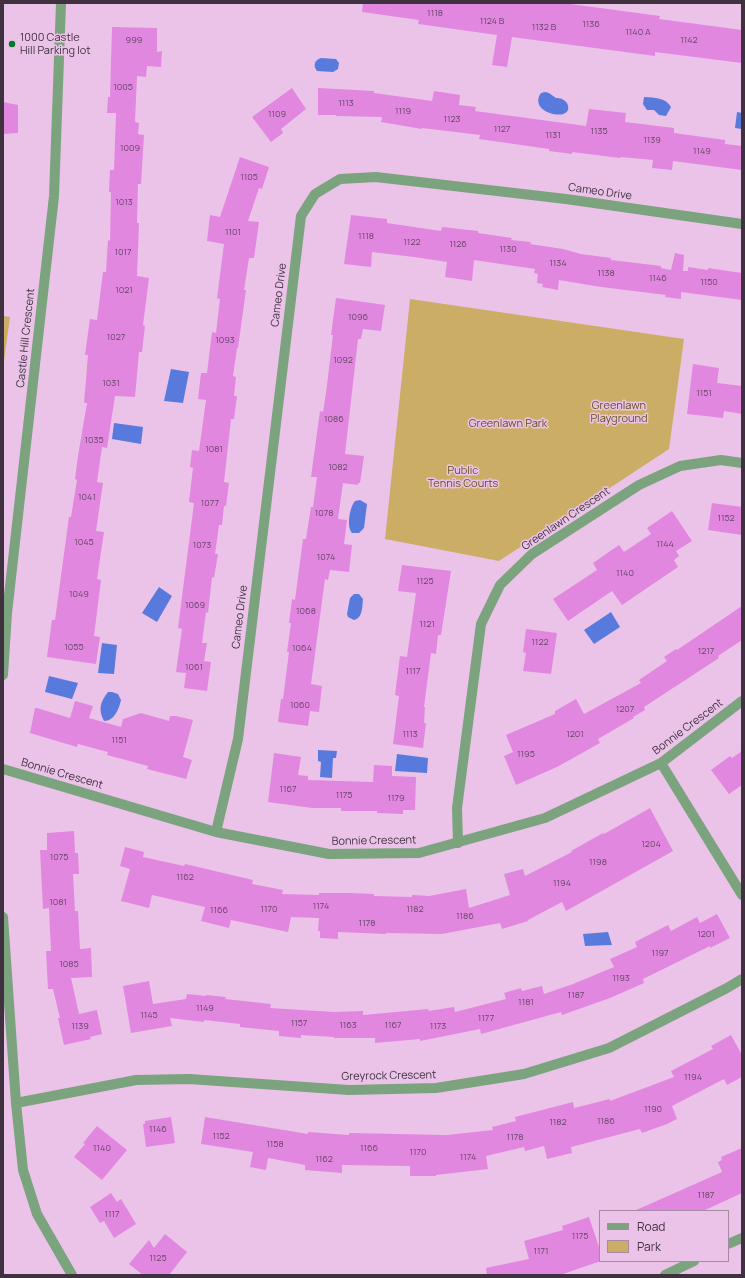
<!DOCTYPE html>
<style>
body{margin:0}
#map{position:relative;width:745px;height:1278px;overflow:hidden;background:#ebc3e9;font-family:Manrope,sans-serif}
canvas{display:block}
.frame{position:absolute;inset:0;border:4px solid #403140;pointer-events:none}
.legend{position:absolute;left:599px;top:1210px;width:130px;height:52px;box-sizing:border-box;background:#ebc3e9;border:1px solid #a789a5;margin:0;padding:5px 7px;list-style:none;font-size:12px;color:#403140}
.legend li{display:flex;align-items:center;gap:8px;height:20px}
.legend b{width:20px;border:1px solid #a789a5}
</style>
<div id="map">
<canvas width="745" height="1278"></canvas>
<div class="frame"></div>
<ul class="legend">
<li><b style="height:5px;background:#7aa37e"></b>Road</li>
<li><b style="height:11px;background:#cbad65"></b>Park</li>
</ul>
</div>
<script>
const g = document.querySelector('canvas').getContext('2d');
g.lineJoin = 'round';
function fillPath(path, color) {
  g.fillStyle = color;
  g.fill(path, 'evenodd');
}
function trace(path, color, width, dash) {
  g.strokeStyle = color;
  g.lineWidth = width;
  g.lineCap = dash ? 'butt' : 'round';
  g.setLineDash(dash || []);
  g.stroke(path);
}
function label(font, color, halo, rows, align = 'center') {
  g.font = font + ' Manrope,sans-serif';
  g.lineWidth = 3;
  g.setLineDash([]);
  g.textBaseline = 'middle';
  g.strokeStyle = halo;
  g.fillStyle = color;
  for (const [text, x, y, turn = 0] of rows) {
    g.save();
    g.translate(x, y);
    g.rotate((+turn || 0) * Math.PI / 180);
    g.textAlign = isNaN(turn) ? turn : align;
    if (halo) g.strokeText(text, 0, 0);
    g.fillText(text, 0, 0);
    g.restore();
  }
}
fillPath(new Path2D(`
 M410,299L684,339L669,449L499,561L385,539Z
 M3,316L10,317L3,368Z`), '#cbad65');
fillPath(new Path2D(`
 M321,58L336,59L339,63L338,69L333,72L317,71C313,66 314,60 321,58Z
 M545,92L549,93L556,98C560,98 564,99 567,103C577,124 526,114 541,93Z
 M644,97C655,98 665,97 671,107L666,116L659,115L654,110H647L643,104Z
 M737,112L742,113V129L735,128Z
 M171,369L189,372L183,403L164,401Z
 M114,423L143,427L141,444L112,439Z
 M360,500L367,504L364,528L359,533H352C346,526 350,507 355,501Z
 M159,587L172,596L157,622L142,613Z
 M354,594H359L363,599C362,607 363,618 354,620L348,617L347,614L350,598Z
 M611,612L620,627L594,644L584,630Z
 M102,643L117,645L114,674L98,673Z
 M49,676L78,683L72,699L45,692Z
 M108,692H112L118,694L121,700C119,708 115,721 104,721C98,710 100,702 108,692Z
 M318,750L337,751L336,758H333L332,778L320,777L321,762L318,761Z
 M397,754L428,758L427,773L395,771Z
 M608,932L612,945L585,946L583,934Z`), '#587add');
fillPath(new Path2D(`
 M363,3H563L660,16L659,19L742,30V63L655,52V56L512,37L507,67L492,65L497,35L418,24L419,20L362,12Z
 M112,27L157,28V52L162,51L161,67L147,66L146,77L137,76L135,122L139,123L138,134L144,135L141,184H138L137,223H139L137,276L149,278L143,325L145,326L142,352H139L135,397L115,396L107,448L102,447L97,482L103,483L96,531L104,532L97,579L101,580L94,636L100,637L96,664L47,657L52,620H55L69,517H71L77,480L75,479L78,456L87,403H84L88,355H85L90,319L97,320L103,272H106L108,240L110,241L111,192H109L110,170H114L116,113H107L108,97H110Z
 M292,88L306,109L281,129L283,133L271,142L252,117Z
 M318,88L374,91V93L432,101L434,91L460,95L459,105L476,107L475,111L586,126L589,109L626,113L625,122L674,128V133L725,140V144L742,146V170L673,161L672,170L652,168L653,160L621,157L620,158L572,152V154L549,151V149L479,139L480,135L422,128V129L381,122L382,117L336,116V115H318Z
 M3,102L18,105V133L3,134Z
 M240,157L269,167L262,189L259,188L248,221L259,222L254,258H249L244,290H246L238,348H237L233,376L236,377L234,396H237L234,419H231L224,482L229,483L226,506H224L222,525H219L215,554H218L214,578L212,577L208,613L206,612L202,643H207L204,661L211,662L207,691L184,688L186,673L176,672L182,629L178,628L194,503L189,502L193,468L190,467L192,450L199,451L206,400L198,399L201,373H207L212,332L216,333L220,299L217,298L224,244L207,241L210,215L220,217Z
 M351,215L387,219V223L441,231L442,227L478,231V233L512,238L511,240L531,242L530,244L563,249L581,254L611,258V260L661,266V268L671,270L675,253L684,255L683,271H688V267L708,270V268L742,273V300L681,292V299L665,297L666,295L601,287L559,280L558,290L542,287L543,284L537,283L538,274L534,273L535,269L474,260L472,281L445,277L447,262L414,257L372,252L371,267L344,264Z
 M336,298L385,305L381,331L363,329L361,339H358L345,454L364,456L360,483H358V485L343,483L338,519L347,520L344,544L352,545L349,572L330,570L328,580L325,579L311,684L322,686L319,712L310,711L308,726L278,722L281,699H283L289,652H287L291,623H289L292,599L295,600L303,539H306L311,507H313L317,477H311L320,411L323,412L326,393L333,335H331Z
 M693,364L719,368L717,383L742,386V414L724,411L723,418L687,414Z
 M712,503L742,507V535L708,530Z
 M672,511L692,541L676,551L679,556L674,560L678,567L622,605L612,591L568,621L553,599L597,570L593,563L619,545L624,552L651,534L647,528Z
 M402,565L451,571L441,635H438L436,654L431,653L424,707H425L424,723H426L423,748L393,744L399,696L395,695L400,656L407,657L416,593L398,591Z
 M742,606V640L718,656L719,658L644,707L645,710L633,717L634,718L598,739L600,743L557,767L516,785L504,756L513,752L506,735L555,714V711L576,699L584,714L641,683L639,680L667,661L664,657L676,649L677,650Z
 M526,629L557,633L551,674L523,671L526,653L523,652Z
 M75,701L93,706L89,718L121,727L123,719L141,713L169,721L170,716H176L193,720L183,757L192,760L186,779L147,769L148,766L107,755L108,752L78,744L77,747L30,733L35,708H37L70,718Z
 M742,751V785L729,794L711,770L730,756L732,758Z
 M274,753L301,757L298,775L308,776V780L373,782L374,765L392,766V776L416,777L415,810H403V814L377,813V811H341V808H312L268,802Z
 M650,808L673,851L566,911L562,902L528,920V921L502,929L500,923L442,934L386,933V934L338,932V939L320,938V931H318L319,918L291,917L288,932L231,920L229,928L201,921L205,907L152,895L149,908L121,901L130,869L120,866L125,847L144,852L143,857L184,866L185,864L253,880L252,884L283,890L282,894L319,895V893H349L374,894V896L412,897V895L429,896L466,889L469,908L510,895L504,874L523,869L525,876L572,852L571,851L603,833L604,834Z
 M74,831L75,853H78L79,874H73L75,911H78L80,949L91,948L92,977L71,978L79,1014L97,1010L102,1034L90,1037L91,1039L64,1045L58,1018H60L53,989H48L46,951H51L49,908L43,909L40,850H47V833Z
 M717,914L730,938L710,948V946L643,979L644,983L610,998L562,1015L561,1012L481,1034L480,1029L420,1041V1039L375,1043V1038H334V1037L301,1035V1038L279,1036V1031L240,1027V1024L204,1020V1022L170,1018L172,1026L131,1033L123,986L149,981L153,1004L186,999L187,994L206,996V995L226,997L225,999L271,1004L270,1008L334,1012L363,1011V1015L428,1009L429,1011L454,1007L455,1012L506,999L504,993L521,988L522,991L542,986L544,994L573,984L614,967L610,959L637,947L635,942L668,925L671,931L697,917L700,923Z
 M731,1035L742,1055V1077L727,1085L724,1079L672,1106L677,1119L667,1124L642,1133L640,1129L571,1147L572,1153L547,1159L544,1146L525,1151L524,1147L486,1156L488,1169L436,1175V1176H410V1166L342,1165V1173L305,1170V1165L268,1158L266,1170L250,1167L253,1152L201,1144L205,1117L308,1134V1132L349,1135V1133L447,1135L493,1130L492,1127L516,1121L515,1117L573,1102L574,1108L610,1099V1101L674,1077L671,1071L713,1049L711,1046Z
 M171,1117L175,1143L146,1147L143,1124H145V1121Z
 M97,1126L127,1150L102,1180L74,1157L85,1144L83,1143Z
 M742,1148V1193L703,1211H634L722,1172L718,1162L722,1160L721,1157Z
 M111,1193L117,1202L121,1199L136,1224L114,1238L104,1221L100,1223L90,1207Z
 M589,1217L600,1250L601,1261L560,1275H487L486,1268L529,1259L524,1241L563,1230L562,1226Z
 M165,1234L187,1252L169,1275H143L129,1264L149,1240L154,1248Z`), '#e187df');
trace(new Path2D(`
 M3,675L7,613L54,196L61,3
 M661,763L742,895
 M3,769L216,832L329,854L419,853L545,818L661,763L742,701
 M216,832L238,739L301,216L315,194L340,179L376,177L566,199L742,224
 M458,843L457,808L481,624L500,585L532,554L639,485L680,466L721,460L742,463
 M3,917L16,1103L23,1170L37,1214L72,1275
 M16,1103L136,1080L189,1079L349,1090L436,1088L524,1074L609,1048L727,988L742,979
 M728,1244L742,1238
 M665,1275L694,1261`), '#7aa37e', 10);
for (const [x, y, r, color] of [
 [12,44,4,"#03762b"]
]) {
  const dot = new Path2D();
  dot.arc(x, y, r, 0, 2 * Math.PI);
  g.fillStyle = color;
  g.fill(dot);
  trace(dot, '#ebc3e9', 1.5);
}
label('9px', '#684668', null, [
 ["1118",435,13],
 ["1124 B",492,21],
 ["1136",591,24],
 ["1132 B",544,27],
 ["1140 A",638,32],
 ["999",134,40],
 ["1142",689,40],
 ["1005",123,87],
 ["1113",346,103],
 ["1119",403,111],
 ["1109",277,114],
 ["1123",452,119],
 ["1127",502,129],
 ["1135",599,131],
 ["1131",553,135],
 ["1139",652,140],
 ["1009",130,148],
 ["1149",702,151],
 ["1105",249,177],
 ["1013",124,202],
 ["1101",233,232],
 ["1118",366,236],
 ["1122",412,242],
 ["1126",458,244],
 ["1130",508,249],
 ["1017",123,252],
 ["1134",558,263],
 ["1138",606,273],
 ["1146",658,278],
 ["1150",709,282],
 ["1021",124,290],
 ["1096",358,317],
 ["1027",116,337],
 ["1093",225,340],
 ["1092",343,360],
 ["1031",111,383],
 ["1151",704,393],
 ["1086",334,419],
 ["1035",94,440],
 ["1081",214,449],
 ["1082",338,467],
 ["1041",87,497],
 ["1077",210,503],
 ["1078",324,513],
 ["1152",726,518],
 ["1045",84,542],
 ["1144",665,544],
 ["1073",202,545],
 ["1074",326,557],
 ["1140",625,573],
 ["1125",425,581],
 ["1049",79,594],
 ["1069",195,605],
 ["1068",306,611],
 ["1121",427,624],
 ["1122",540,642],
 ["1055",74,647],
 ["1064",302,648],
 ["1217",706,651],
 ["1061",194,667],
 ["1117",413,671],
 ["1060",300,705],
 ["1207",625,709],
 ["1113",410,734],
 ["1201",575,734],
 ["1151",119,740],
 ["1195",526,754],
 ["1167",288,789],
 ["1175",344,795],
 ["1179",396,798],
 ["1204",651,844],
 ["1075",59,857],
 ["1198",598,862],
 ["1162",185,877],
 ["1194",562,883],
 ["1081",58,902],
 ["1174",321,906],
 ["1170",269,909],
 ["1182",415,909],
 ["1166",219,910],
 ["1186",465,916],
 ["1178",367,923],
 ["1201",706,934],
 ["1197",660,953],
 ["1085",69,964],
 ["1193",621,978],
 ["1187",576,995],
 ["1181",526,1002],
 ["1149",205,1008],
 ["1145",149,1015],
 ["1177",486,1018],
 ["1157",299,1023],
 ["1163",348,1025],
 ["1167",393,1025],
 ["1139",80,1026],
 ["1173",438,1026],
 ["1194",693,1077],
 ["1190",653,1109],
 ["1186",606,1121],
 ["1182",558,1122],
 ["1146",158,1129],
 ["1152",221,1136],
 ["1178",515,1137],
 ["1158",275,1144],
 ["1140",102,1148],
 ["1166",369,1148],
 ["1170",418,1152],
 ["1174",468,1157],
 ["1162",324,1159],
 ["1187",706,1195],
 ["1117",112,1214],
 ["1175",580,1236],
 ["1171",541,1251],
 ["1125",158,1258]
]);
label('11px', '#403140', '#ebc3e9', [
 ["1000 Castle",20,38],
 ["Hill Parking lot",20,51]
], 'left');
label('11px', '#403140', '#ebc3e9', [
 ["Cameo Drive",600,192,8],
 ["Cameo Drive",279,295,-83],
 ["Castle Hill Crescent",26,338,-84],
 ["Greenlawn Crescent",566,519,-34],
 ["Cameo Drive",240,617,-83],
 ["Bonnie Crescent",688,727,-37],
 ["Bonnie Crescent",62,774,16],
 ["Bonnie Crescent",374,841,-1],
 ["Greyrock Crescent",389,1076,-1]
]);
label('11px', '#644f1b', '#ebc3e9', [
 ["Greenlawn",619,406],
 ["Playground",619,419],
 ["Greenlawn Park",508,424],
 ["Public",463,471],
 ["Tennis Courts",463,484]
]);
</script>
